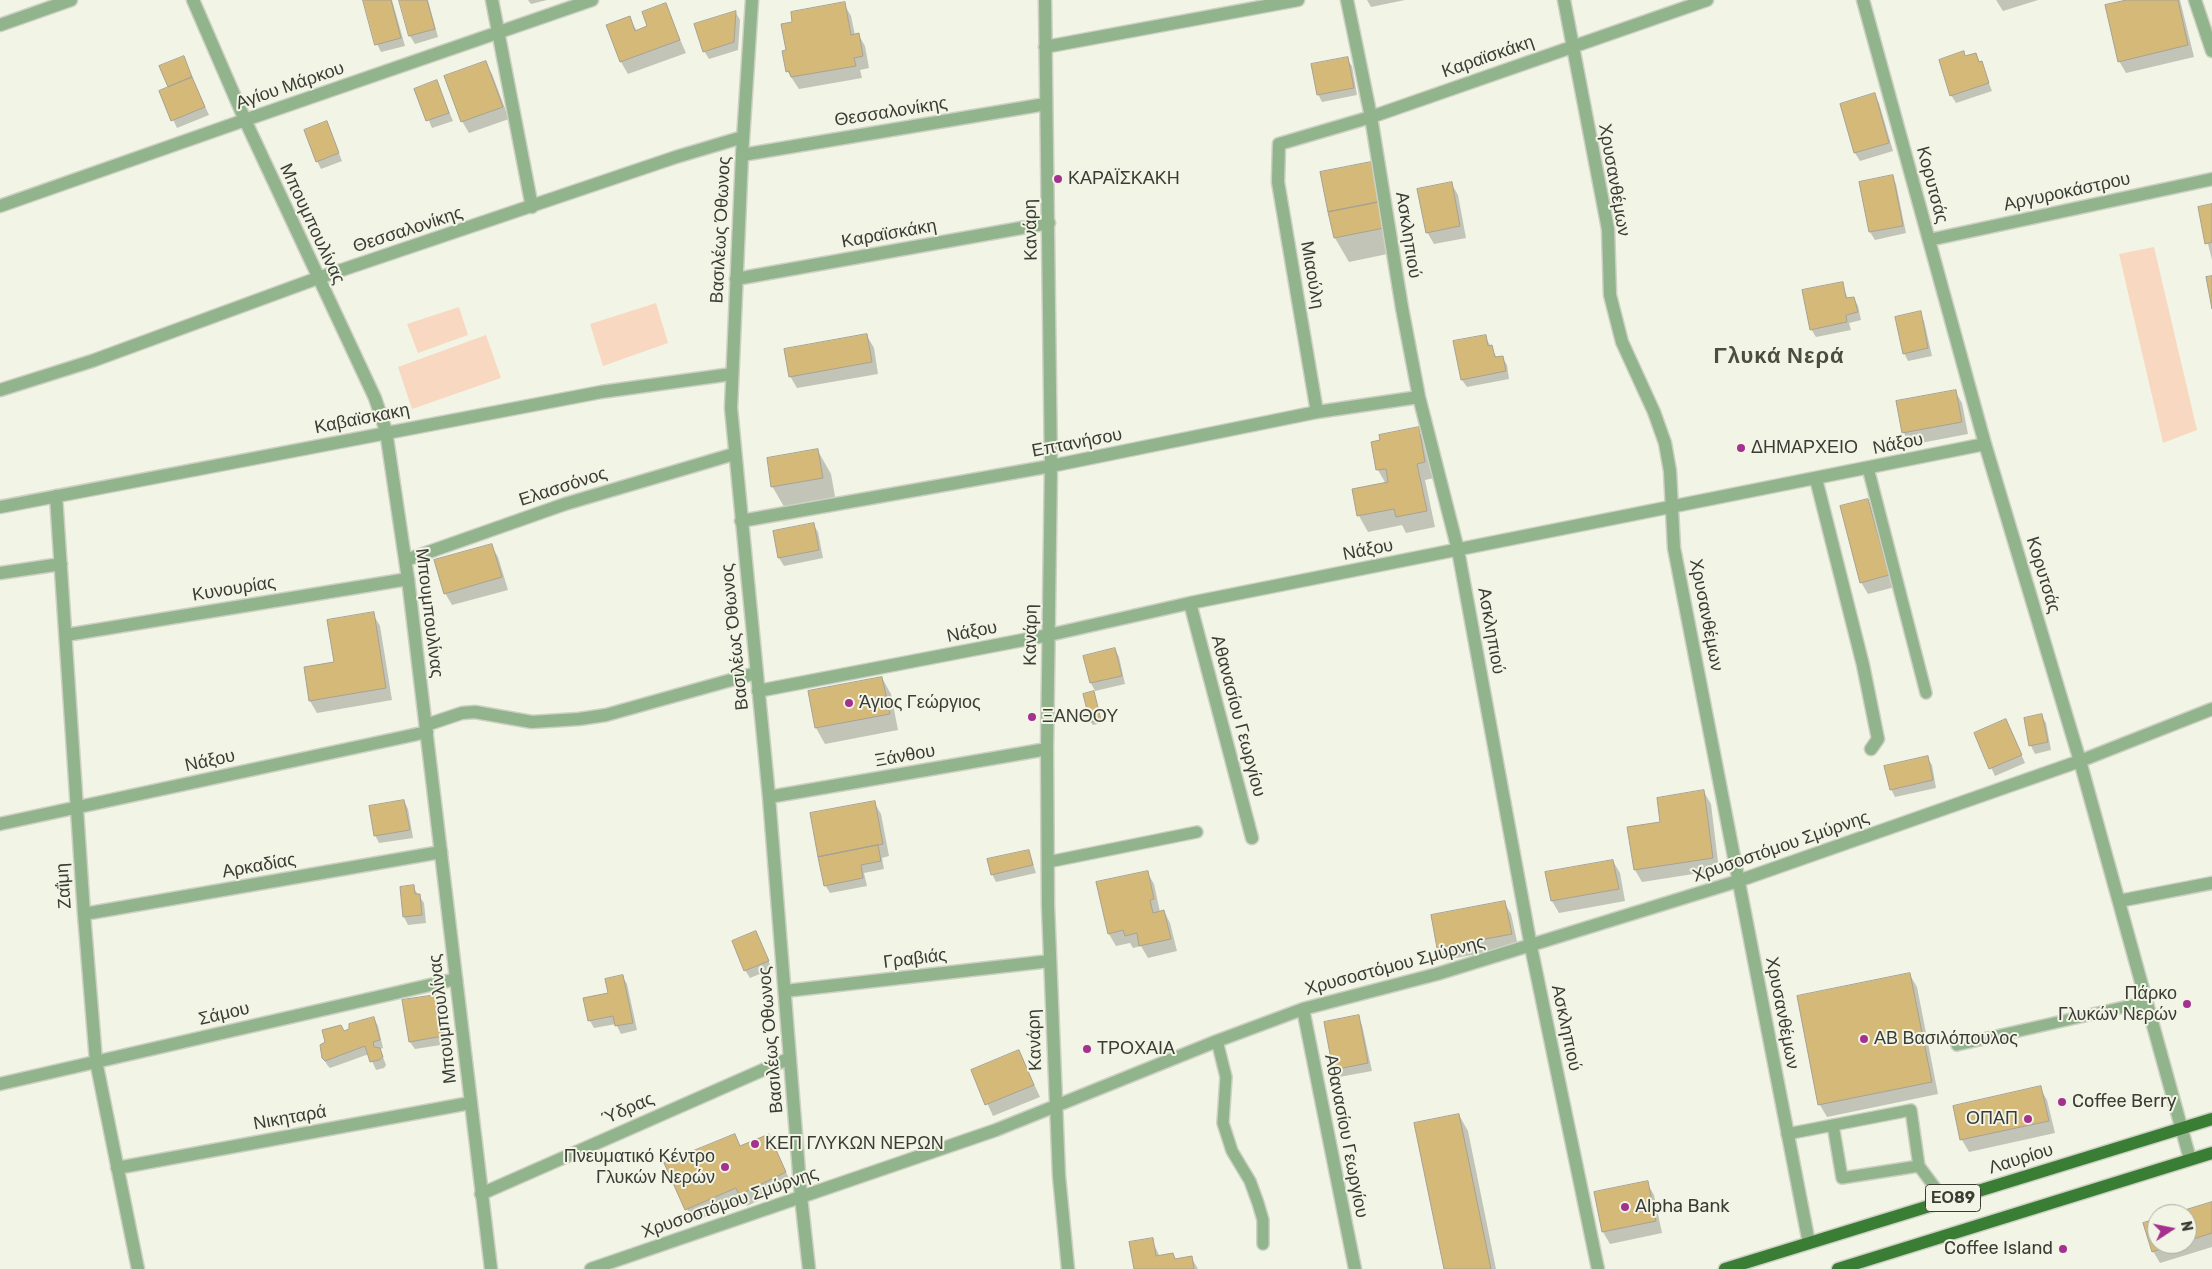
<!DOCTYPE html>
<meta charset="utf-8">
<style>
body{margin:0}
#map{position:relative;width:2212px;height:1269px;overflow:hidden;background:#f2f5e5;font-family:Rubik,sans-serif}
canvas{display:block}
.north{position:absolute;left:2147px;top:1204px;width:50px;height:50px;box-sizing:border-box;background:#f2f5e5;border:1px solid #a9ab9f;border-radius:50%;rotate:79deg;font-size:14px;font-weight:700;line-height:20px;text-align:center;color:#3b3c36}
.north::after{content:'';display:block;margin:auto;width:18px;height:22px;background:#a3318d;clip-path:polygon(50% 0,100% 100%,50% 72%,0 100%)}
</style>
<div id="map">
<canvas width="2212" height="1269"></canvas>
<div class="north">N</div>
</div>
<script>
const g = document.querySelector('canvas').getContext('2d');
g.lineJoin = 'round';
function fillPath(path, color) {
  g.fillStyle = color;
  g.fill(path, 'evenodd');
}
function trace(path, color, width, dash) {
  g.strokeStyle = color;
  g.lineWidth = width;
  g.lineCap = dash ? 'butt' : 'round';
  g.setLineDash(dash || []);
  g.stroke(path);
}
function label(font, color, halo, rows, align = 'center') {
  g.font = font + ' Rubik,sans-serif';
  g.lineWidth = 4;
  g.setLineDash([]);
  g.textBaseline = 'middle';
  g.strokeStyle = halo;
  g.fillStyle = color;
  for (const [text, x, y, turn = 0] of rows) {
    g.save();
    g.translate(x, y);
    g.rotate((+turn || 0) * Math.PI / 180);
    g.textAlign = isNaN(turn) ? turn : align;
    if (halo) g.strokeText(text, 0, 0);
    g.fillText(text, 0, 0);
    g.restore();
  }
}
fillPath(new Path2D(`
 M2154,247L2197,430L2163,443L2119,254Z
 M656,303L668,343L603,366L590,324Z
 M459,307L468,335L418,353L407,324Z
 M486,335L501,378L412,409L398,367Z`), '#f8d8c0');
fillPath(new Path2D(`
 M364,0H392L405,46L381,52L377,44Z
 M400,0H428L438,37L415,44L410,36Z
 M528,0H547L531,4Z
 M1367,0H1405L1371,7Z
 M1996,0H2038L2003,11Z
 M2133,0H2180L2194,57L2126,73L2119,61Z
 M844,4L851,16L855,35L858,34L865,46L869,68L860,70L862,78L799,89L787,71V51L794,23Z
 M665,5L686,53L628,74L621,62L608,26L629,18L637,31L648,27Z
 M736,13L740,20L738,50L709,59L704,51Z
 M1963,53L1966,57L1975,55L1981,63L1992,91L1956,103L1951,95Z
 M183,58L209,115L177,128L160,92L169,88L161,67Z
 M1347,59L1352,66L1357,95L1322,102L1318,94Z
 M485,62L492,74L509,119L469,133L462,121Z
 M437,82L453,121L432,128L416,90Z
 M1874,95L1879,103L1893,151L1860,161L1855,153L1841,104Z
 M327,123L342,161L321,169L317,161Z
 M1370,163L1377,176L1397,252L1349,262L1335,238L1322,173Z
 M1892,176L1896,184L1906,233L1875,240L1870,232L1861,183Z
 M1451,183L1458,195L1466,238L1434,244L1427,232Z
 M2212,206V260L2199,208Z
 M1842,283L1848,299L1854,298L1858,306L1861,320L1849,323L1851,330L1816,337L1811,329Z
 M1920,313L1924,321L1932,356L1908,361L1904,353Z
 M867,336L874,348L878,374L797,388L790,376Z
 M1485,336L1497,358L1502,357L1507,365L1509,379L1467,387L1462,380Z
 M1955,391L1962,403L1968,434L1910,445L1904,433L1898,402Z
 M1418,429L1427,445L1434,478L1425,480L1435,527L1406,533L1402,525L1368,532L1359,516L1354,490L1386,484L1378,470L1372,443Z
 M818,451L831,474L836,502L786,510L772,486Z
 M1868,500L1875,512L1895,587L1868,594L1861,582Z
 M813,524L818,532L823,558L784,566L779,558L774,532Z
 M491,545L498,557L508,590L452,605L445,593Z
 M373,614L380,626L392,700L317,713L310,701L335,663Z
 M1115,649L1119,657L1125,684L1095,691L1091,683L1084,657Z
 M882,678L891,694L898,730L825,744L816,728L809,692Z
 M1093,693L1102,723L1093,725L1091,722Z
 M2041,715L2046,723L2051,750L2035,754L2031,746L2025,719Z
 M2010,728L2025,763L1995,776L1975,734Z
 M1927,757L1932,765L1936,788L1895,797L1891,789Z
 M1704,792L1711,804L1719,870L1642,882L1635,870L1628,828L1662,823Z
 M404,801L408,809L413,838L379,843L375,835Z
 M874,802L881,814L889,856L882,858L884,869L864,873L867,886L830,893L825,885Z
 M1029,851L1036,873L996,882L992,874Z
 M1613,861L1620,873L1625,901L1559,913L1552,901Z
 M1147,872L1154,884L1160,912L1164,911L1170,923L1177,951L1148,958L1141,946L1133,948L1130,943L1116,946L1109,934Z
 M413,887L424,903L426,923L408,925L404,917Z
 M1504,902L1511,914L1518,946L1446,960L1439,948L1433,916Z
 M756,932L772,969L750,978L745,970Z
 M1910,975L1917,987L1938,1094L1827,1117L1820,1105Z
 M622,976L627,984L637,1030L621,1034L616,1024L594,1028L590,1021Z
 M436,996L440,1004L447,1044L415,1049L410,1042Z
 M1358,1017L1362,1025L1372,1071L1339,1077L1334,1069Z
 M374,1018L378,1026L383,1048L380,1049L386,1065L384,1068L376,1070L369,1054L330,1068L328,1066L323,1058L344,1032Z
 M1019,1051L1040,1097L993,1116L972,1070Z
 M2040,1088L2047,1100L2055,1133L1969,1152L1962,1140L1954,1107Z
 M1459,1115L1468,1131L1496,1269H1445Z
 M734,1135L741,1147L769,1135L792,1185L747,1206L743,1200L693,1222L666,1163Z
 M1647,1183L1654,1195L1662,1233L1610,1244L1603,1232Z
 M2212,1203V1247L2160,1263L2153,1251L2157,1220V1244H2187V1214H2176Z
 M1152,1240L1160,1257L1173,1255L1176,1260L1191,1257L1198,1269H1135Z`), '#0003');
const building = new Path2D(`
 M363,0H391L401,38L375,45Z
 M399,0H427L435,29L409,36Z
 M2127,0H2178L2188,45L2118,62L2105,5Z
 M845,2L851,35L859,33L863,56L854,58L856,66L791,77L789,71L786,72L782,51L786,50L781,24L792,22L791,12Z
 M666,3L680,40L620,62L606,25L630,16L635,31L647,26L642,12Z
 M736,11L734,42L703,52L694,24Z
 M1964,51L1965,56L1976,53L1979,62L1982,61L1989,83L1950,96L1939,60Z
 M184,56L192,77L168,87L159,66Z
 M1348,57L1354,88L1317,95L1311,64Z
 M486,61L503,107L461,122L444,76Z
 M192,77L205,107L171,121L159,91Z
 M437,80L449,113L426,121L414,89Z
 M1875,93L1889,143L1854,153L1840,104Z
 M327,121L339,153L316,162L304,130Z
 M1371,162L1379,202L1328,212L1320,172Z
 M1893,175L1903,226L1869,232L1859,182Z
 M1452,182L1460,226L1426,233L1417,189Z
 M1379,202L1384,228L1334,238L1328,212Z
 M2212,204V242L2205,244L2198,207Z
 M2212,276V309L2206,277Z
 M1843,282L1846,298L1854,297L1858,312L1846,315L1847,322L1810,330L1802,290Z
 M1921,311L1928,348L1903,354L1895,317Z
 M867,334L872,362L789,377L784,349Z
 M1486,335L1488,346L1492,345L1495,357L1503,356L1506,371L1461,380L1453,341Z
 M1956,390L1962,422L1902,433L1896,401Z
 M1419,427L1425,462L1417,464L1427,511L1396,517L1394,509L1357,516L1352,489L1388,482L1386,469L1376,470L1371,442L1380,440L1379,435Z
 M818,449L823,478L771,487L767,458Z
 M1868,499L1889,575L1860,583L1840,506Z
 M814,523L819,550L778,558L773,531Z
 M492,544L502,577L444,594L434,560Z
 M374,612L386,688L309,701L304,667L334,662L327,620Z
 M1115,648L1122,676L1090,683L1083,656Z
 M882,677L890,714L815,728L808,691Z
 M1094,691L1101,720L1090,722L1083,694Z
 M2042,714L2048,742L2029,746L2024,718Z
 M2006,719L2022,755L1989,769L1974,733Z
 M1928,756L1933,780L1890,790L1884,766Z
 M1704,790L1713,858L1634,870L1627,827L1660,822L1657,798Z
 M404,800L410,830L374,836L369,806Z
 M875,801L883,844L818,857L810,813Z
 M878,845L881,861L861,865L863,878L824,886L818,857Z
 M1029,850L1033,865L991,875L987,859Z
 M1613,860L1619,889L1551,901L1545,872Z
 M1148,871L1154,899L1150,900L1153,913L1164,910L1171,939L1139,946L1137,933L1125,936L1123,930L1108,934L1096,882Z
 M414,885L415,894H420L422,915L403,917L400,887Z
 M1505,901L1512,934L1437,948L1431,915Z
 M756,931L769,961L744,971L732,941Z
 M1910,973L1932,1082L1818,1105L1797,996Z
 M623,975L633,1023L615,1026L613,1016L588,1021L583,998L608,993L605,979Z
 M436,995L443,1036L409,1042L402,1000Z
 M1359,1015L1368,1063L1333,1070L1324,1022Z
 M374,1017L380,1040L373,1042L374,1047L380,1048L383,1057L379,1060L370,1062L365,1046L325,1061L322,1058L320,1045L325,1042L322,1030L341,1025L344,1031L349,1029V1024Z
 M1019,1050L1034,1085L985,1105L971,1070Z
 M2041,1086L2049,1121L1960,1140L1953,1106Z
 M1459,1114L1491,1269H1444L1414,1123Z
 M735,1134L740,1146L769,1134L786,1172L739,1195L736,1188L685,1210L664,1163Z
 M1648,1181L1656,1221L1602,1232L1594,1192Z
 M2212,1202V1233L2187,1241V1214H2172Z
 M2157,1219V1244H2176L2152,1252L2143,1223Z
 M1153,1238L1156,1256L1173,1253L1175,1259L1192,1256L1194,1269H1134L1129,1242Z`);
fillPath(building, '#d5b978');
trace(building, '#a7a193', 1);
const service = new Path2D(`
 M1868,468L1926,693
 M1048,862L1197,832
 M1217,1041L1226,1077L1223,1123L1232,1151L1250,1181L1258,1203L1263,1220V1244
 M1957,1045L2146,1002
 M1833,1125L1842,1178L1919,1166
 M1787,1134L1911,1110L1919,1166L1945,1201`);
const minor = new Path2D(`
 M492,0L532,207
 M752,0L742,155L731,408L769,797L801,1197L809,1269
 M1045,0L1051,466L1047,749L1048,906L1059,1176L1068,1269
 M1347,0L1371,117L1402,308L1419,397L1458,550L1531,947L1598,1269
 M1564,0L1608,229L1610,295L1622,342L1654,412L1665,443L1670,471L1674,548L1809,1243
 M1863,0L1985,444L2080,761L2190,1159
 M2195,0L2212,51
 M0,25L71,0
 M1045,47L1298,0
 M245,120L592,0
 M742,155L1046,104
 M1929,240L2212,179
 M736,279L1049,223
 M0,390L92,361L318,278L676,157L743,137
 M1317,412L1278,182L1279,144L1371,117L1707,0
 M1816,479L1863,665L1878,739L1871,749
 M56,496L84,914L96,1061L138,1269
 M0,507L601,392L732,374
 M741,521L1051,466L1317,412L1419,397
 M406,560L565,504L734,454
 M0,573L61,564
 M1190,603L1252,838
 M66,635L408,579
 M758,691L1049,635L1190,603L1985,444
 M426,725L462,713L475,712L532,722L579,719L606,715L756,673
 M769,797L1047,749
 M0,824L427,732
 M2119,901L2212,883
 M84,914L441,852
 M785,991L1050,961
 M1303,1009L1355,1269
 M0,1084L456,979
 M117,1168L470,1103
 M481,1194L790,1058
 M591,1269L996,1130L1217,1041L1303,1009L1437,974L1738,881L2080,761L2212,709`);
const tertiary = new Path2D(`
 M193,0L245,120L375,398L386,431L408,579L491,1269
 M0,206L245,120`);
const primary = new Path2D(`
 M1725,1269L2212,1119
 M1838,1269L2212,1153`);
trace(service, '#cdd0c2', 14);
trace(minor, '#cdd0c2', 15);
trace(tertiary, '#cdd0c2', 15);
trace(primary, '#cdd0c2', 15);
trace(service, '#91b48d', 11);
trace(minor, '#91b48d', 12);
trace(tertiary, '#91b48d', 12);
trace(primary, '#3a7d35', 12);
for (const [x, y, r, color] of [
 [1058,179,5,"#a3318d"],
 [1741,448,5,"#a3318d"],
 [849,703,5,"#a3318d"],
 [1032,717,5,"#a3318d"],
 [2187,1004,5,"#a3318d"],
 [1864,1039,5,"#a3318d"],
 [1087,1049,5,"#a3318d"],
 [2062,1102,5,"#a3318d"],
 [2028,1119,5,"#a3318d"],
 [755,1144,5,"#a3318d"],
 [725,1167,5,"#a3318d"],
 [1625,1207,5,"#a3318d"],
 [2063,1249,5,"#a3318d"]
]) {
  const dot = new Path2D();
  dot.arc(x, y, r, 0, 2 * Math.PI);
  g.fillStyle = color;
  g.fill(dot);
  trace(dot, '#f2f5e5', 2);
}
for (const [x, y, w] of [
 [1953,1198,55]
]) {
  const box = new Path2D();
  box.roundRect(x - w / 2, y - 13.5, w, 27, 4);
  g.fillStyle = '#f2f5e5';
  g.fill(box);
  trace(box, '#3b3c36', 1);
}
label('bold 16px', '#3b3c36', null, [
 ["ΕΟ89",1953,1198]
]);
label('18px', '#3b3c36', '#f2f5e5', [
 ["Καραϊσκάκη",1488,57,-19],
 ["Αγίου Μάρκου",290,86,-19],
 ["Θεσσαλονίκης",891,112,-9],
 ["Χρυσανθέμων",1614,180,80],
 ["Κορυτσάς",1932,185,75],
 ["Αργυροκάστρου",2067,192,-12],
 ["Μπουμπουλίνας",312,224,65],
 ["Θεσσαλονίκης",408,230,-18],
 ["Βασιλέως Όθωνος",721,230,-87],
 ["Κανάρη",1031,230,-91],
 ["Καραϊσκάκη",889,234,-10],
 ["Ασκληπιού",1408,235,81],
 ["Μιαούλη",1312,275,80],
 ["Καβαϊσκακη",362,419,-11],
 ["Επτανήσου",1077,443,-11],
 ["Νάξου",1898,444,-11],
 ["Ελασσόνος",563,487,-18],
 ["Νάξου",1368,550,-11],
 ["Κορυτσάς",2043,575,73],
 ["Κυνουρίας",234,589,-9],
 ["Μπουμπουλίνας",429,613,83],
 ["Χρυσανθέμων",1706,615,79],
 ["Ασκληπιού",1491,631,80],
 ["Νάξου",972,632,-11],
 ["Κανάρη",1031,635,-89],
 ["Βασιλέως Όθωνος",735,637,-96],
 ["Αθανασίου Γεωργίου",1238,716,75],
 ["Ξάνθου",905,756,-10],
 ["Νάξου",210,761,-12],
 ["Χρυσοστόμου Σμύρνης",1781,847,-19],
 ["Αρκαδίας",259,866,-10],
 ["Ζαΐμη",64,886,-94],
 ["Γραβιάς",915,959,-7],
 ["Χρυσοστόμου Σμύρνης",1395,966,-15],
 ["Χρυσανθέμων",1782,1013,79],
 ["Σάμου",224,1014,-13],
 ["Μπουμπουλίνας",443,1019,-97],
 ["Ασκληπιού",1566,1028,78],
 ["Βασιλέως Όθωνος",771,1040,-95],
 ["Κανάρη",1035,1040,-92],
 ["Ύδρας",628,1109,-24],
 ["Νικηταρά",290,1118,-10],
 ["Αθανασίου Γεωργίου",1346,1136,79],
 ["Λαυρίου",2021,1159,-17],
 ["Χρυσοστόμου Σμύρνης",730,1203,-19]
]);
label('18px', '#3b3c36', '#f2f5e5', [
 ["ΚΑΡΑΪΣΚΑΚΗ",1068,179],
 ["ΔΗΜΑΡΧΕΙΟ",1751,448],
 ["Άγιος Γεώργιος",859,703],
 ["ΞΑΝΘΟΥ",1042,717],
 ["Πάρκο",2177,994,"right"],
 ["Γλυκών Νερών",2177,1015,"right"],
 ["ΑΒ Βασιλόπουλος",1874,1039],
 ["ΤΡΟΧΑΙΑ",1097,1049],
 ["Coffee Berry",2072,1102],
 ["ΟΠΑΠ",2018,1119,"right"],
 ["ΚΕΠ ΓΛΥΚΩΝ ΝΕΡΩΝ",765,1144],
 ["Πνευματικό Κέντρο",715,1157,"right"],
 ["Γλυκών Νερών",715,1178,"right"],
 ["Alpha Bank",1635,1207],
 ["Coffee Island",2053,1249,"right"]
], 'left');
g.letterSpacing = '1px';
label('bold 22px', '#4b4d40', '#f2f5e5', [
 ["Γλυκά Νερά",1779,357]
]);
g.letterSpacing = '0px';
</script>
